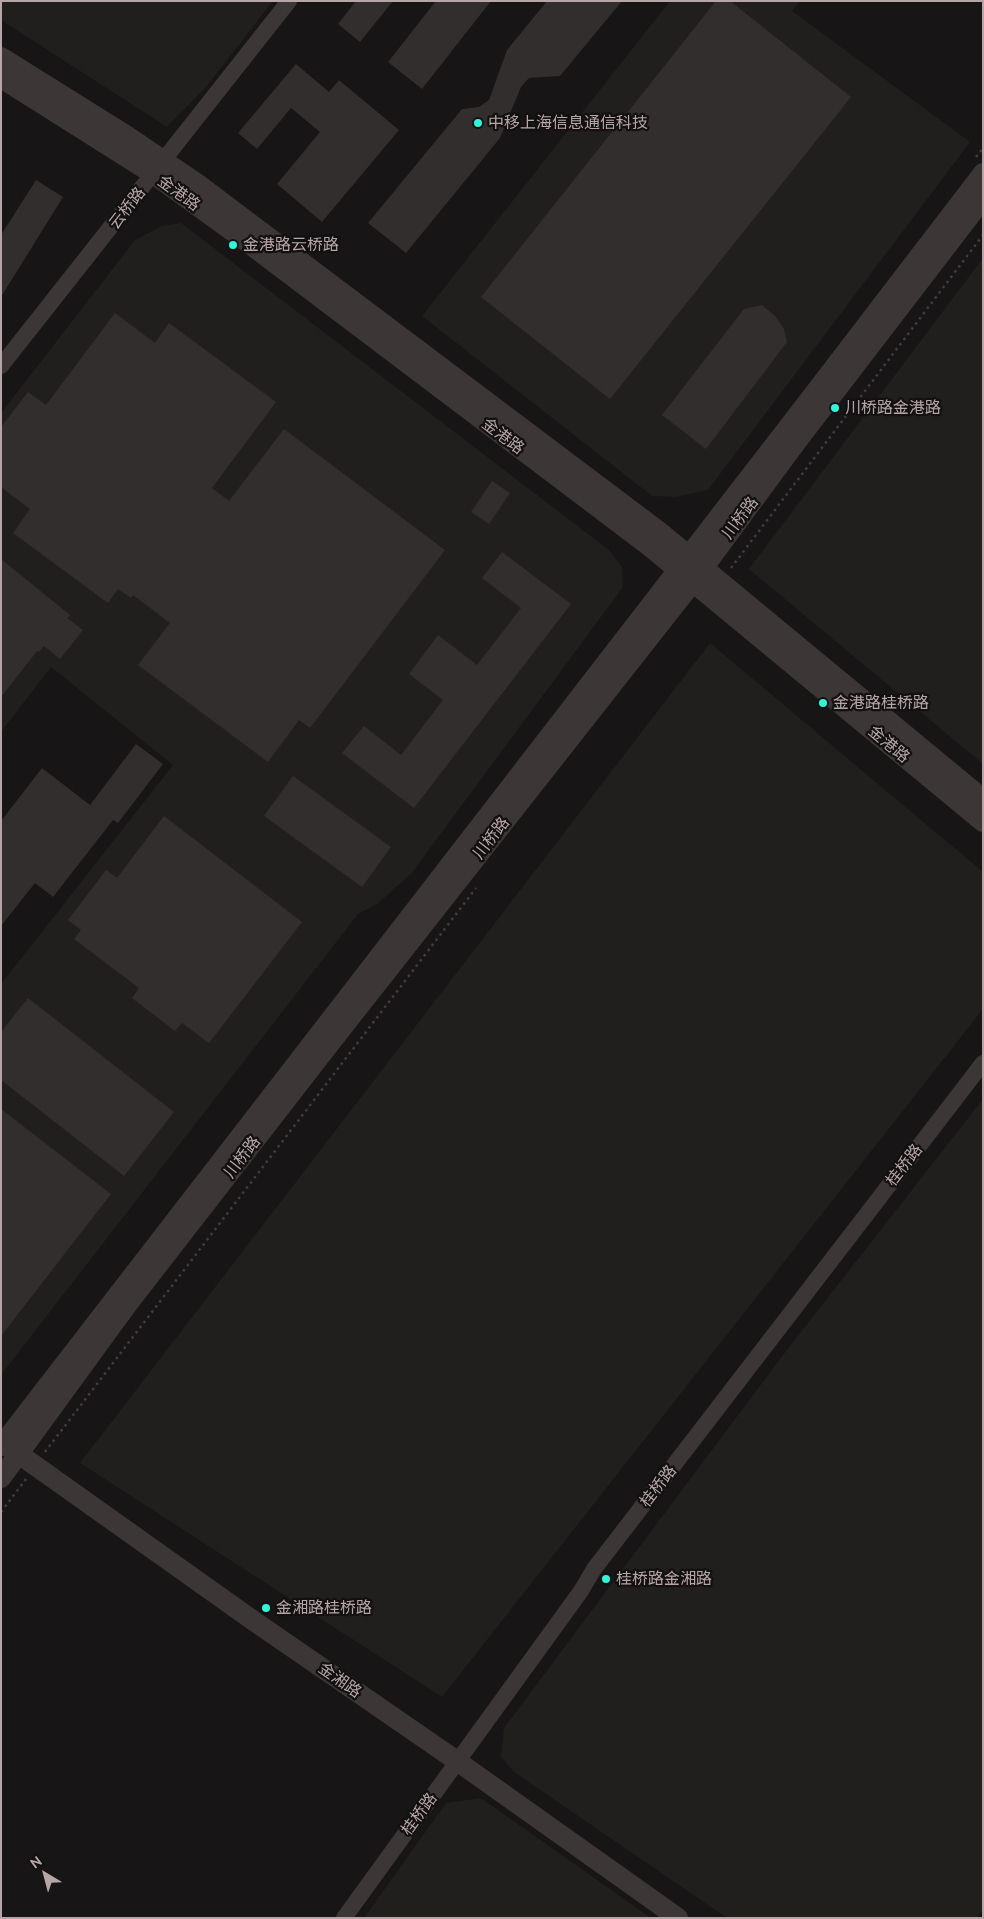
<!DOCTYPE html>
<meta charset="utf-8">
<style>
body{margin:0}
#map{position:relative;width:984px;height:1919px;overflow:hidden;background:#171515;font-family:Ubuntu,sans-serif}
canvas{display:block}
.frame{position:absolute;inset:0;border:2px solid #b7a6a8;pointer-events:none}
.north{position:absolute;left:20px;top:1849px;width:50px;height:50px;-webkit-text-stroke:4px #121010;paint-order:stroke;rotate:323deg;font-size:14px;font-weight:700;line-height:20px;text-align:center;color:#b7a6a8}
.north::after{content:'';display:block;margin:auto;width:18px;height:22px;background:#b7a6a8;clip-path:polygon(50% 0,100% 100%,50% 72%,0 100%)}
</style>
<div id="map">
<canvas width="984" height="1919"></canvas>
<div class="frame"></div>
<div class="north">N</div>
</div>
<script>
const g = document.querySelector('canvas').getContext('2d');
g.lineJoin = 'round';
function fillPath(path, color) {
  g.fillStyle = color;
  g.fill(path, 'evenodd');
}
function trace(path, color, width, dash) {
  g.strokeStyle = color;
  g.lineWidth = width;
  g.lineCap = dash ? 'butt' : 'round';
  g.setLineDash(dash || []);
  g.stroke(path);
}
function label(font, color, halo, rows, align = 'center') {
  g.font = font + ' Ubuntu,"Noto Sans SC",sans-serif';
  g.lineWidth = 4.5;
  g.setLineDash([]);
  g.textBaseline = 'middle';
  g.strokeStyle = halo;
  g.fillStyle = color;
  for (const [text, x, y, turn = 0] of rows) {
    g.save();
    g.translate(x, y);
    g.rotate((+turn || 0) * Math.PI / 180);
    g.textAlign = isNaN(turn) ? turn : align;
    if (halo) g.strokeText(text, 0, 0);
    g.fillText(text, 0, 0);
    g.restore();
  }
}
fillPath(new Path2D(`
 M1,1H273L207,86L167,127L1,20Z
 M670,1H800L792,11L970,142L708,490L676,497L652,496L422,316Z
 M181,223L609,550L622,567L623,587L411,874L377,904L358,914L1,1375V984L173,765L51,667L1,732V413L135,240L162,226Z
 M983,258V764L749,569Z
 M710,643L983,872V1009L442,1697L80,1463Z
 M983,1099V1909L977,1918H727L514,1772L501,1757L504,1728L786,1351Z
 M481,1798L651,1918H364L446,1803Z`), '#211f1e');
fillPath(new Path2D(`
 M356,1H393L360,42L338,24Z
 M436,1H491L422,89L388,62Z
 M547,1H622L560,76L529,78L521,87L500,138L406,253L368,223L462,109L479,107L489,100L507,50Z
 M716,1H730L851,97L610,399L481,297Z
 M296,64L329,92L339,80L399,130L322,222L277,184L320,132L291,108L257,149L238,133Z
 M36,180L63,197L1,297V235Z
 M762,305L775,316L784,329L787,342L706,449L662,415L744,309Z
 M115,313L155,343L169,323L276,402L212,488L229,501L284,429L445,550L310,728L299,720L268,762L138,665L170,623L133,595L131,598L118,589L108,603L13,533L30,509L1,487V427L28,392L46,405Z
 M492,481L510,493L489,524L471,512Z
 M502,552L571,604L414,808L342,753L364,726L401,755L443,700L409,674L438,635L477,665L521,608L482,578Z
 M1,559L70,615L67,618L83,630L60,659L44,646L39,652L37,651L1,697Z
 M136,744L163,764L118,823L113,820L53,897L35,883L1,926V821L42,768L90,805Z
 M293,776L391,847L362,887L264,816Z
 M164,816L302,922L209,1043L182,1023L175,1031L132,998L139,988L74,939L81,930L68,920L106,870L117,878Z
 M28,998L174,1112L124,1176L1,1080V1032Z
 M1,1109L111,1194L1,1336Z`), '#312e2d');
trace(new Path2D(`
 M976,157L983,148
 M731,568L983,235
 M45,1452L476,888
 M1,1512L26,1479`), '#433c3d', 2.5, [2.5, 4]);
trace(new Path2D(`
 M1,366L289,1
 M344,1918L581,1591L594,1569L983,1063`), '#3c3636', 16);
trace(new Path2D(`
 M1,57L129,137L198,184L660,532L983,799
 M1,78L153,174L240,237L649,546L983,822
 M1,1446C328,1021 658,599 983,173
 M9,1447L251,1619L457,1761L678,1918
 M1,1478L127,1305L328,1046L693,582L798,440L983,199`), '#3c3636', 20);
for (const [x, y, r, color] of [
 [478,123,5,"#2df7d9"],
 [233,245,5,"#2df7d9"],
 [835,408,5,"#2df7d9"],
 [823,703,5,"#2df7d9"],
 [606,1579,5,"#2df7d9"],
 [266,1608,5,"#2df7d9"]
]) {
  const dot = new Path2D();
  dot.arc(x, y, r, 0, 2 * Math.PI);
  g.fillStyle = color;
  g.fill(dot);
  trace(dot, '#121010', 2);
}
label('16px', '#b7a6a8', '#121010', [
 ["中移上海信息通信科技",488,123],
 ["金港路云桥路",243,245],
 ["川桥路金港路",845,408],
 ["金港路桂桥路",833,703],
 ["桂桥路金湘路",616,1579],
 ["金湘路桂桥路",276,1608]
], 'left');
label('16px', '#b7a6a8', '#121010', [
 ["金港路",179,193,36],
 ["云桥路",127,208,-52],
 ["金港路",503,436,37],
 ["川桥路",740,518,-53],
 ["金港路",889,744,40],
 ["川桥路",491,838,-52],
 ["川桥路",242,1157,-52],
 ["桂桥路",904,1165,-52],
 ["桂桥路",658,1486,-52],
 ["金湘路",340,1680,35],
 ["桂桥路",419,1814,-54]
]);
</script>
